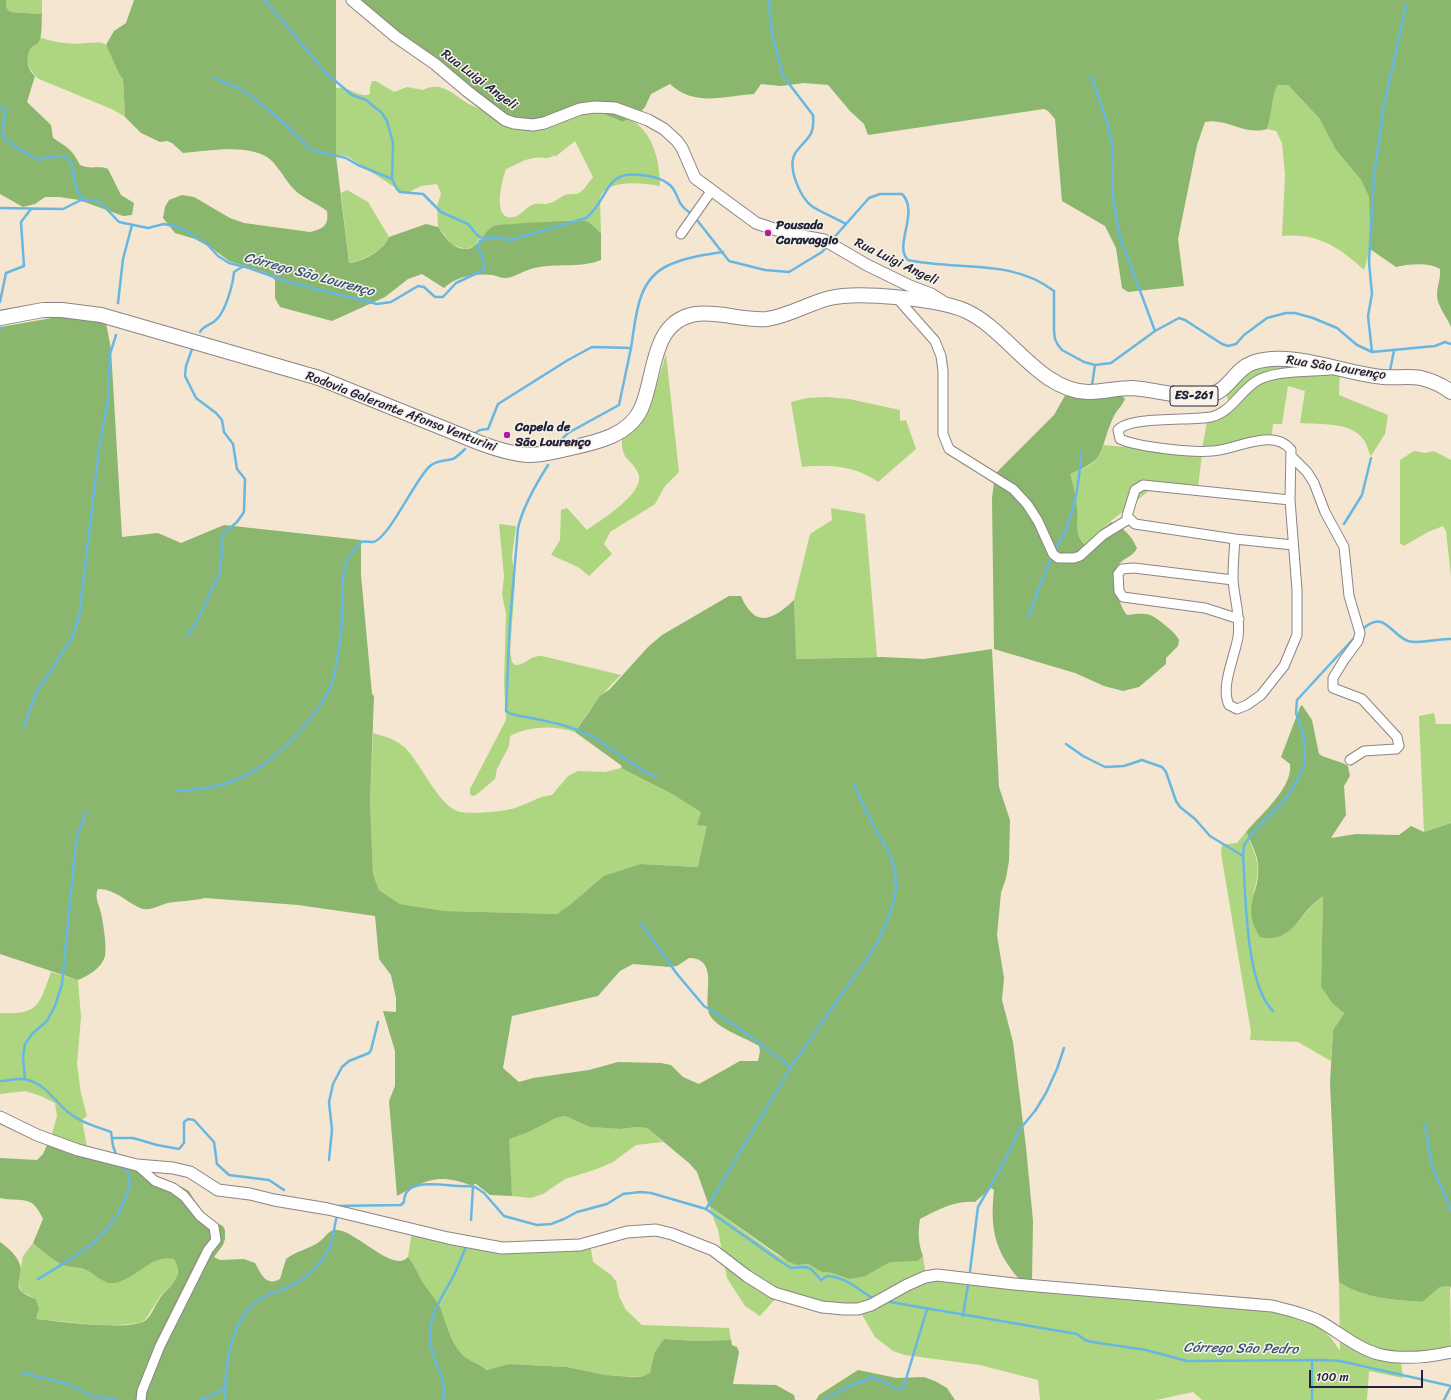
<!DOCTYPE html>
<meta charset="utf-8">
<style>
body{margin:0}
#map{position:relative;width:1451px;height:1400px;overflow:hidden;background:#f5e6d1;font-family:Sriracha,sans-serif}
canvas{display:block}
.scale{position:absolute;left:1309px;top:1370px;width:114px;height:18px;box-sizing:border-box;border:2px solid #22223b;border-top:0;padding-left:5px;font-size:12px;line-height:14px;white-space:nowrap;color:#22223b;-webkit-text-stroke:3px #f7f3e8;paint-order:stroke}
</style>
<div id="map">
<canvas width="1451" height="1400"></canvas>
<div class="scale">100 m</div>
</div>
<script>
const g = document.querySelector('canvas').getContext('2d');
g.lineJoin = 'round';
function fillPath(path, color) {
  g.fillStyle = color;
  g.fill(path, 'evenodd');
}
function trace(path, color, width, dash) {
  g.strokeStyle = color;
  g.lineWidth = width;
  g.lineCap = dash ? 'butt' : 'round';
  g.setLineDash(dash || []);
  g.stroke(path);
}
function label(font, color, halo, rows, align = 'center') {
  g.font = font + ' Sriracha,sans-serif';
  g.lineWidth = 3;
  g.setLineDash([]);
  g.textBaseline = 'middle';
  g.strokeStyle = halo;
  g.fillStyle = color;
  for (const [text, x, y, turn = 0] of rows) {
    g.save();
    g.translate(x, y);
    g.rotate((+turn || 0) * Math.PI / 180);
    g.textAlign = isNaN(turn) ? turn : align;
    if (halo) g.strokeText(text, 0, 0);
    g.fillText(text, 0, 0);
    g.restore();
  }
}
fillPath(new Path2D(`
 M6,0H42V14L10,12L6,7Z
 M39,37C55,43 71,45 87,43C94,43 101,41 106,45L119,74L123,79L125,117L114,110L39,79C30,72 23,59 32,47C35,43 37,43 39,37Z
 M372,81H376L394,92L407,87L423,90C443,79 456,98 473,106C478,109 483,109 488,111L592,109L623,122L629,119C653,130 660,162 660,186C644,183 604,178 600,199L601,233L586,221L502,225L481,237L475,246L466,249L452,245L438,227L437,207L441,193L437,184L421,186L405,194L347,156L336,155V88C350,86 359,99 370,94V87ZM575,141L593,177C589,182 584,190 579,193C574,195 568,193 563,196C559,198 555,202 550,203C545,205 540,203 535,204C526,206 522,215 514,217C491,222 502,179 506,169C515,165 525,159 534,158C544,156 544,161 555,155V157Z
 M1278,85H1288L1319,118L1336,150L1361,180L1369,197L1370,249L1364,270C1338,246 1317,233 1282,236L1285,175L1282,143L1276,131L1267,129C1272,116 1272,92 1278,85Z
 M347,190L368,202L389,237C384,250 363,261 349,263L341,193Z
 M666,354L679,472L665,486L655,504L610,532L604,544L612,554L589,576L578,567L551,555L560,540L561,510L567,508L587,530C601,520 647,492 638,473C631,457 621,462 622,438L644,416L651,404Z
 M1273,363L1340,373L1339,395L1388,415L1385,434L1371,456C1368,451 1367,443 1363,439C1350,421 1320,425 1300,423L1305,391L1288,386L1282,424H1273L1271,441L1266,444L1225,453L1202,454L1198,487L1150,490L1106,525L1088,547L1081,543L1077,534L1069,474C1089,467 1096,465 1104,445L1201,454L1207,422L1220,418L1233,410L1226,395L1254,368Z
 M826,397L849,399L900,410V421L906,420L916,449L878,482C856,466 829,464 802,467L791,402L807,398Z
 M1414,451L1425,453L1434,451L1451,460V576L1446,531L1443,526L1428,532L1404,546L1400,543V460Z
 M831,508L865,514L877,657L795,659L794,600L810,534L832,520Z
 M499,524L516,526L512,557L515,582L510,651L512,662L515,665C527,665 529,655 542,656L621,675C602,693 589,710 575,732C554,725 529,726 510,736L509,746L497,769L495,779L476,795L472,796L470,794V789L506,720L504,683L506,614L502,594L504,576Z
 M1434,713L1436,724H1451V823L1424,832L1419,716Z
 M373,733C384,736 394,739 403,746C420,760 438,807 460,812C471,814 504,812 515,808C528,804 538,796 552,795L568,776L578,771L605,772L621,768L672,794L702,812L708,826L699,867L641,864L557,914L443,911L400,904L379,890L373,874L370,801Z
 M1246,832C1256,856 1262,866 1254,891L1299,921L1314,903L1323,895L1321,987L1332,1003L1344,1012L1333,1030L1331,1061L1298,1042L1250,1040L1251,1032L1221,853L1222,845L1237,843Z
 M51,972L78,980L81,1017L77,1064L81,1094L87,1116L82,1120L87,1147L50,1141L57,1116L55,1103L41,1096L25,1091L0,1094V1013C39,1015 39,1005 51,972Z
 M565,1116L590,1127L620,1129L637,1127L647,1128L663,1142L636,1145L613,1162L597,1169L565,1179L543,1194L531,1198L512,1196L508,1139L529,1132L556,1118Z
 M709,1206L778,1256L797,1265L808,1264L822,1272L832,1273L849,1279L890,1261H918L923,1256L925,1270L1086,1285L1257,1298L1309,1318L1331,1338L1340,1351L1339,1282C1361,1298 1395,1300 1421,1302L1440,1287L1450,1286L1451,1349L1400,1355L1403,1378L1369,1371L1367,1400H1202L1193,1392L1156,1400H1040L1038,1380L980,1365L905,1355L893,1351L875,1337L861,1313L777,1297L760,1316L745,1306L727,1278L718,1230Z
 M418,1233L556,1249H591L593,1262L611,1275L616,1281L619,1296L626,1310L642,1325L729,1328L731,1340L697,1341L664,1339L650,1373L641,1377L606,1375L567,1367L509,1364L488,1370C479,1363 467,1361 460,1352C450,1339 446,1324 441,1310C436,1299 428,1291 422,1281C417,1272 415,1265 408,1257L411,1237Z
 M33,1243L58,1263L86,1270L106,1282L120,1280L160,1258L167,1257L174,1259L178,1265L177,1280L161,1295L145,1320L139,1323L109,1326L36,1319L38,1314L36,1299L22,1292L18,1283L23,1256Z`), '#aed57f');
fillPath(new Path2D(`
 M0,0H6V7L10,12L42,14C41,23 43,36 38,43C36,45 34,45 32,47C25,55 27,70 35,76L27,102L51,125L53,138C67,147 73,150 80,165C91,170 99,165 108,169L121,195L134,203L132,215L123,216L79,200L60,197H45L35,204L23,207L0,194Z
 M134,0H336V156L349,263C363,262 384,250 389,237L426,224L438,227C445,237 452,249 466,249C479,249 483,231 494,226C499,224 581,220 586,221C590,222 597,230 601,233V260C579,269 554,262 531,269C523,271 513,278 505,278C501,278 497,276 493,275C477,273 456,276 444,288L422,274L408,279L385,297L332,321L280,307L275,298V280L267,273L229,261L213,249L195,239L175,233L163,218L165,207L169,200L182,195L194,197L230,218L244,223L310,232C323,229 329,226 327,211C318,204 307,200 298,193C288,185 282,172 273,162C254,142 208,151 183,153L172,143L167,141L160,142L141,133L125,117L123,79L119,74L106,45L114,31L126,23Z
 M349,0H1451V327C1447,317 1437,306 1437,295C1437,286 1441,279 1440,269C1429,262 1408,264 1396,267L1370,249L1369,197L1361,180L1336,150L1319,118L1288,85H1278C1272,92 1272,116 1267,129C1245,136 1226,117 1205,122L1197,145L1178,239L1184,286L1128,292L1122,288L1116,248L1105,226L1062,201L1055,119L1048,111L1044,109L868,135L864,124L850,111L828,85L804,83L781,86L761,84L754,94C725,96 694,107 670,84L651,94L645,107L640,113L623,122L592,109L537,120L516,121Z
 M52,318H77L106,323L111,349L122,537L158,533L181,543L224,525L361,540V575L372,694L374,696L370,801L373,874L379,890L400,904L444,911L557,914L570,905L604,876L641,864L698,867L707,826L697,825L701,812L672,794L621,768L622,766L575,732L600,696L610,689L648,647L662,635L729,596H741C755,629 773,620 794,600L796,659L882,657L924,659L992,649L999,787L1010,820L1009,861L1006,878L1001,893L997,935L1004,978L1002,1000L1013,1042L1026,1147L1033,1221L1032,1281L1019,1279C994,1250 990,1228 994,1190L991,1188L975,1202C956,1200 937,1210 920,1219C918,1232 918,1243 923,1256L918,1261L890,1262L865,1276L849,1279L832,1273L822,1272L808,1264L797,1265L789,1262L709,1206L697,1172L689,1163L647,1128L637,1127L620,1129L590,1127L565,1116L556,1118L529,1132L509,1139L512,1196L490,1195L476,1184H474L473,1186C439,1173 427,1179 397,1196L389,1101L395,1086V1051L383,1011L396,1012V998L391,975L379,959L375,916L298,905L205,898C192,901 180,901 168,903C158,905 150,912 140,908C127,902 113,888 98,889C94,896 99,905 101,913C103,922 107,946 105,956C102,968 88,976 78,980L0,954V327ZM689,958C722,958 700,1001 711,1017C719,1029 746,1038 759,1046L760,1051L758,1061H740L699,1084L683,1077L671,1065L661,1063L618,1062L589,1070L533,1078L519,1082L503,1068L512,1016L598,996L620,971L633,964L670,967L677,966Z
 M1067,392L1121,395L1125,399C1122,406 1116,411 1113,418C1098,451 1109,459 1070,474C1073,485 1076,496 1077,508C1079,523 1072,537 1088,547L1100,531L1111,522C1124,528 1131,535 1137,548C1133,557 1125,557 1119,564C1110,574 1119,606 1127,615C1148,613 1149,612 1166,626C1171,630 1175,633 1179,640L1178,646L1166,658V664L1139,687L1123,691L1104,686L1075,673L994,649L992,498L995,474L1054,415Z
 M1302,705L1312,720L1319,754C1328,760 1339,760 1348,766L1350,776L1344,786L1346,815L1331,838L1356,834L1399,835L1411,826L1424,832L1451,823V1289L1450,1286L1440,1287L1422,1302C1395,1300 1361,1298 1339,1282L1330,1083L1333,1030L1344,1013L1332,1003L1321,987L1323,896C1300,910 1293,945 1260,937C1240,906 1261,893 1258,865C1257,853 1251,843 1246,832C1261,814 1293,788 1290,764L1281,757L1300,707Z
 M48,1143L129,1161L153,1179L182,1187L189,1191L202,1213L209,1219L223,1226L225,1230V1239L223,1245L214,1257L220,1260L244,1259L255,1263C261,1274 266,1287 280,1279L286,1259C296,1251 309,1249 319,1242C325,1238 328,1230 336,1230C356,1230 393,1274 408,1257C415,1265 417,1272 422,1281C428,1291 436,1299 441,1309C446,1324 450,1339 460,1352C467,1361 479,1363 487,1370L509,1364L567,1367L606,1375L633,1377H641L650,1373L655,1352L664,1339L697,1341L731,1340L732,1345L737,1347L739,1352L733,1384L776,1385L794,1395L795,1400H0V1242C8,1248 17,1255 20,1265C23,1273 14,1284 22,1292C25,1295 31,1297 36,1299L39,1309L36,1319C57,1321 132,1332 146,1320C155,1311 157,1298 167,1290C177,1281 182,1271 174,1259C151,1253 136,1280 113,1283C103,1284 95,1274 86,1270C77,1266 65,1268 57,1262C48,1256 40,1249 33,1243L43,1219C31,1193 23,1203 0,1198V1158L37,1160L43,1154Z
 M858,1370L897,1378L924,1377L935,1381L947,1388L955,1400H816L819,1395Z`), '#8ab66e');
trace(new Path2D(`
 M265,0L326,73L352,95L366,100L382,113L387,121L393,143L392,179L397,189L400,192L423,194L441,212L468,224L477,235L484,239
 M769,0L772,33L783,76L813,115C815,137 807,137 796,152C786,166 800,198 813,207C823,213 835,218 846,224
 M1091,76L1108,125L1112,144L1113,198L1120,237L1155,331
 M215,78L240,89L254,98L284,123L312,150L346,158L358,165L392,179
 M0,106L6,110L3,126V136L16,147L39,160C92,144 61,185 85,199
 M0,208L63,209L81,200L99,201L119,222L148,228L164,224L179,227L207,244L218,256L229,263L249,268L288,282L377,304L391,302L418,286L424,287L435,297H443L456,283L484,270C487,260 475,251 480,241L492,237L511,240L586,218C610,199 603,170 641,175C652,176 662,178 670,185C679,193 676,204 689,212
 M697,220L729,261L765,270L789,272L822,252L828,245
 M831,241L869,198L880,194H902C920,212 893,246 908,260C958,271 1011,258 1054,291V331L1055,339L1058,345L1062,350L1084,362L1095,365L1111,363L1155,331L1179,318L1185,320L1222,344L1228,346L1236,344L1244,335L1267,318L1286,313H1295L1313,318L1337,328L1357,345L1372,352L1435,346L1445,342L1451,344
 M0,302L6,273L24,266L21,222L31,209
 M118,303L123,259L132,225
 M0,328H2
 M200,332C204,325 212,325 217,319C226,310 233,284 234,272L242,267
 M1372,352L1368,316L1372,294L1369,262L1374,176L1384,106L1406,5
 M1390,370L1394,351
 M1092,385L1095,365
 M475,433L480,430L488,429L498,404L568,360L592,347L631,348
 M560,441L568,433L619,405C623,386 627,367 631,348C636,319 636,281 667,266C685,257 705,255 723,252
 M548,465C536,484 523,506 518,528L510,621L506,711L511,714C538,720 566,723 591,736C614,749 631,766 656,777
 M1344,524L1362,495L1371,458
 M1056,548C1074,519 1079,487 1081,453
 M1028,617L1050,560
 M1364,628C1385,610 1391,635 1408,641C1421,645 1437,638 1451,639
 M187,636L196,623L220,572L223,534L237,522L244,512L245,479L237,469L233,444L224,432L222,420L216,413L196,398L185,376L186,366L192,349
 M24,726L36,693L72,638L79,618L99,449L108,400L110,354L116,335
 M1066,744L1083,756L1105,767L1124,766L1142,760L1162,767L1166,772L1176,801L1180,807L1195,819L1210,836L1243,856
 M176,791C196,789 219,788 238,779C273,764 322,715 333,679C337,665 339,649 341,634C343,615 340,574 348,558C352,552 357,547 361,542C365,541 370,542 373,542C389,539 415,479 430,466C437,460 445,461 453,459C457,457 462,452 465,449
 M640,922L677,974L704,1006L736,1026L791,1067
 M1273,1011C1245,983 1246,896 1243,856L1244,845L1256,829L1285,800L1299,777L1304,765L1305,754L1303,733L1296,713L1297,700L1355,637
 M25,1079L23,1057L25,1044L32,1034L47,1021L55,1006L62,984L75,851L77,836L86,813
 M0,1081C9,1081 19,1077 28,1080C48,1086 54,1101 69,1113C82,1123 95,1126 111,1132L113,1146L117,1157
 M1425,1124L1432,1166L1451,1210
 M113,1138H133L157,1145L179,1149L184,1143V1122L188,1119L194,1120L214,1142L217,1164L229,1175L269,1180L284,1190
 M329,1160L332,1130L329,1102L333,1084L342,1067L349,1061L369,1053L371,1050L378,1022
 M338,1206L401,1205L404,1202C404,1174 449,1188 468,1186L475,1187L484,1193L504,1216L537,1225L551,1224L564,1219L577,1212L607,1204L623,1194L640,1192L651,1193L706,1209L780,1261L791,1268L805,1267L811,1269L821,1280L827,1276C847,1277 858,1290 874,1299
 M706,1209L791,1067L877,944L891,910L896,890L895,869L890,855L866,811L854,784
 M471,1220L473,1187
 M970,1271L978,1207L1002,1166L1020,1129L1035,1111L1046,1093L1057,1069L1064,1048
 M38,1279C76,1256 109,1240 126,1197C129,1187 132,1177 125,1168
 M890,1302L1077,1334L1085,1340L1092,1342L1146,1350L1187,1361L1323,1360L1340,1361L1451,1386
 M963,1316L968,1285
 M23,1373L68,1384L92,1396L116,1400
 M201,1400L225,1389
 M225,1400C225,1368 229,1327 254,1303C263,1295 274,1293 284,1289C302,1282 323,1264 330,1246C334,1236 334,1226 337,1216
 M443,1400C449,1377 430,1360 430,1338C429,1312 444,1295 455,1273C459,1264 462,1256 466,1247
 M824,1400L845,1388L873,1377L897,1389H903L927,1309
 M1312,1400V1360
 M1444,1400L1451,1386`), '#68b7e2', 2.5);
const minor = new Path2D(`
 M681,234L712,190
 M897,298L935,341L941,356L943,371V434L949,449L1013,489L1027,504L1038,521L1053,554L1058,558H1074L1080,556L1103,535L1129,519
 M1292,457L1307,472L1314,483L1325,512L1344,547L1349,596L1360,633L1358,641L1344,660L1333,678V688L1362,699L1397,737L1399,746L1396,749L1364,751L1350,760
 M1290,500L1143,485L1135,490L1127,516L1135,524L1235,539L1293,545
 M1235,539C1234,552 1233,566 1233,579C1234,598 1241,617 1238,637C1235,656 1220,687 1229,705L1237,709L1247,705L1261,695L1284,666L1297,635V590L1290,500L1291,450C1273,427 1236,450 1212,451C1193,453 1137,447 1120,439L1118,430C1130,416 1191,421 1211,417C1231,412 1239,393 1255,382C1272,370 1310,372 1330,370
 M1233,580L1134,568L1122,569L1118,574L1119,591L1123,597L1205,608L1239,619
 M137,1165L155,1181L173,1188L184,1196L200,1216L214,1227L216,1240L208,1250L160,1346L142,1391L141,1400`);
const tertiary = new Path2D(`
 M352,0L396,37L435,64L467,91L505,120L514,123L533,125L544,123L580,109L595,107L615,108L648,120L664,129L677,141L682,148L695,178L756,223L786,233L824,240L867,265L910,286L931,294L945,303
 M0,1117L37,1135L78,1150L137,1165L173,1168L190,1172L218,1190L250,1194L274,1200L328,1209L448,1238L502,1248L580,1245L627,1232L656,1230L672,1234L713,1250L747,1276L774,1293L822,1307L844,1309H858L871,1305L907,1285L925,1277L937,1275L1014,1284L1272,1306C1288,1310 1307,1314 1321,1322C1340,1333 1357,1348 1378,1354C1401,1360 1428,1357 1451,1352`);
const primary = new Path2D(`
 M0,318L43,310H62L101,315L319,378L480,443C496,449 511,454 528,455C541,455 553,452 566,449C593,443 628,437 641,409C656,377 650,321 696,314C720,311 743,321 767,319C789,316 809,303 830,298C858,291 940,299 966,311C1008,330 1039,391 1088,392C1103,392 1117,388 1132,388C1158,390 1183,399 1209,395C1228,392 1235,369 1252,363C1290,349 1345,374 1383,377C1396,378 1409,376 1421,378C1433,381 1442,385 1451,392`);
trace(minor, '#8c8486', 11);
trace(tertiary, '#8c8486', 13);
trace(primary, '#8c8486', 16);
trace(minor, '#fff', 9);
trace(tertiary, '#fff', 11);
trace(primary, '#fff', 14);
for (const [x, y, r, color] of [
 [768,233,4,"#b5179e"],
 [507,435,4,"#b5179e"]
]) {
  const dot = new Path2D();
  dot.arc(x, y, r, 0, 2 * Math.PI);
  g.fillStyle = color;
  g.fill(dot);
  trace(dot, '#f7f3e8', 1.5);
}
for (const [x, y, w] of [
 [1194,396,48]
]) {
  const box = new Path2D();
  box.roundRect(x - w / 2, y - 10, w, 20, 3);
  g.fillStyle = '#f7f3e8';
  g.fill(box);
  trace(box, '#22223b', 1);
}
label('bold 12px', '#22223b', null, [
 ["ES-261",1194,396]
]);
label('13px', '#22223b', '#f7f3e8', [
 ["Rua Luigi Angeli",479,80,37],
 ["Rua Luigi Angeli",896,262,26],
 ["Rua São Lourenço",1336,368,9],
 ["Rodovia Galerante Afonso Venturini",401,412,21]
]);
label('bold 13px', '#22223b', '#f7f3e8', [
 ["Pousada",776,226],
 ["Caravaggio",776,241],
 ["Capela de",515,428],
 ["São Lourenço",515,443]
], 'left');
label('italic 14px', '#3a5675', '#f7f3e8', [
 ["Córrego São Lourenço",309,275,15],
 ["Córrego São Pedro",1241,1349,1]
]);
</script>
